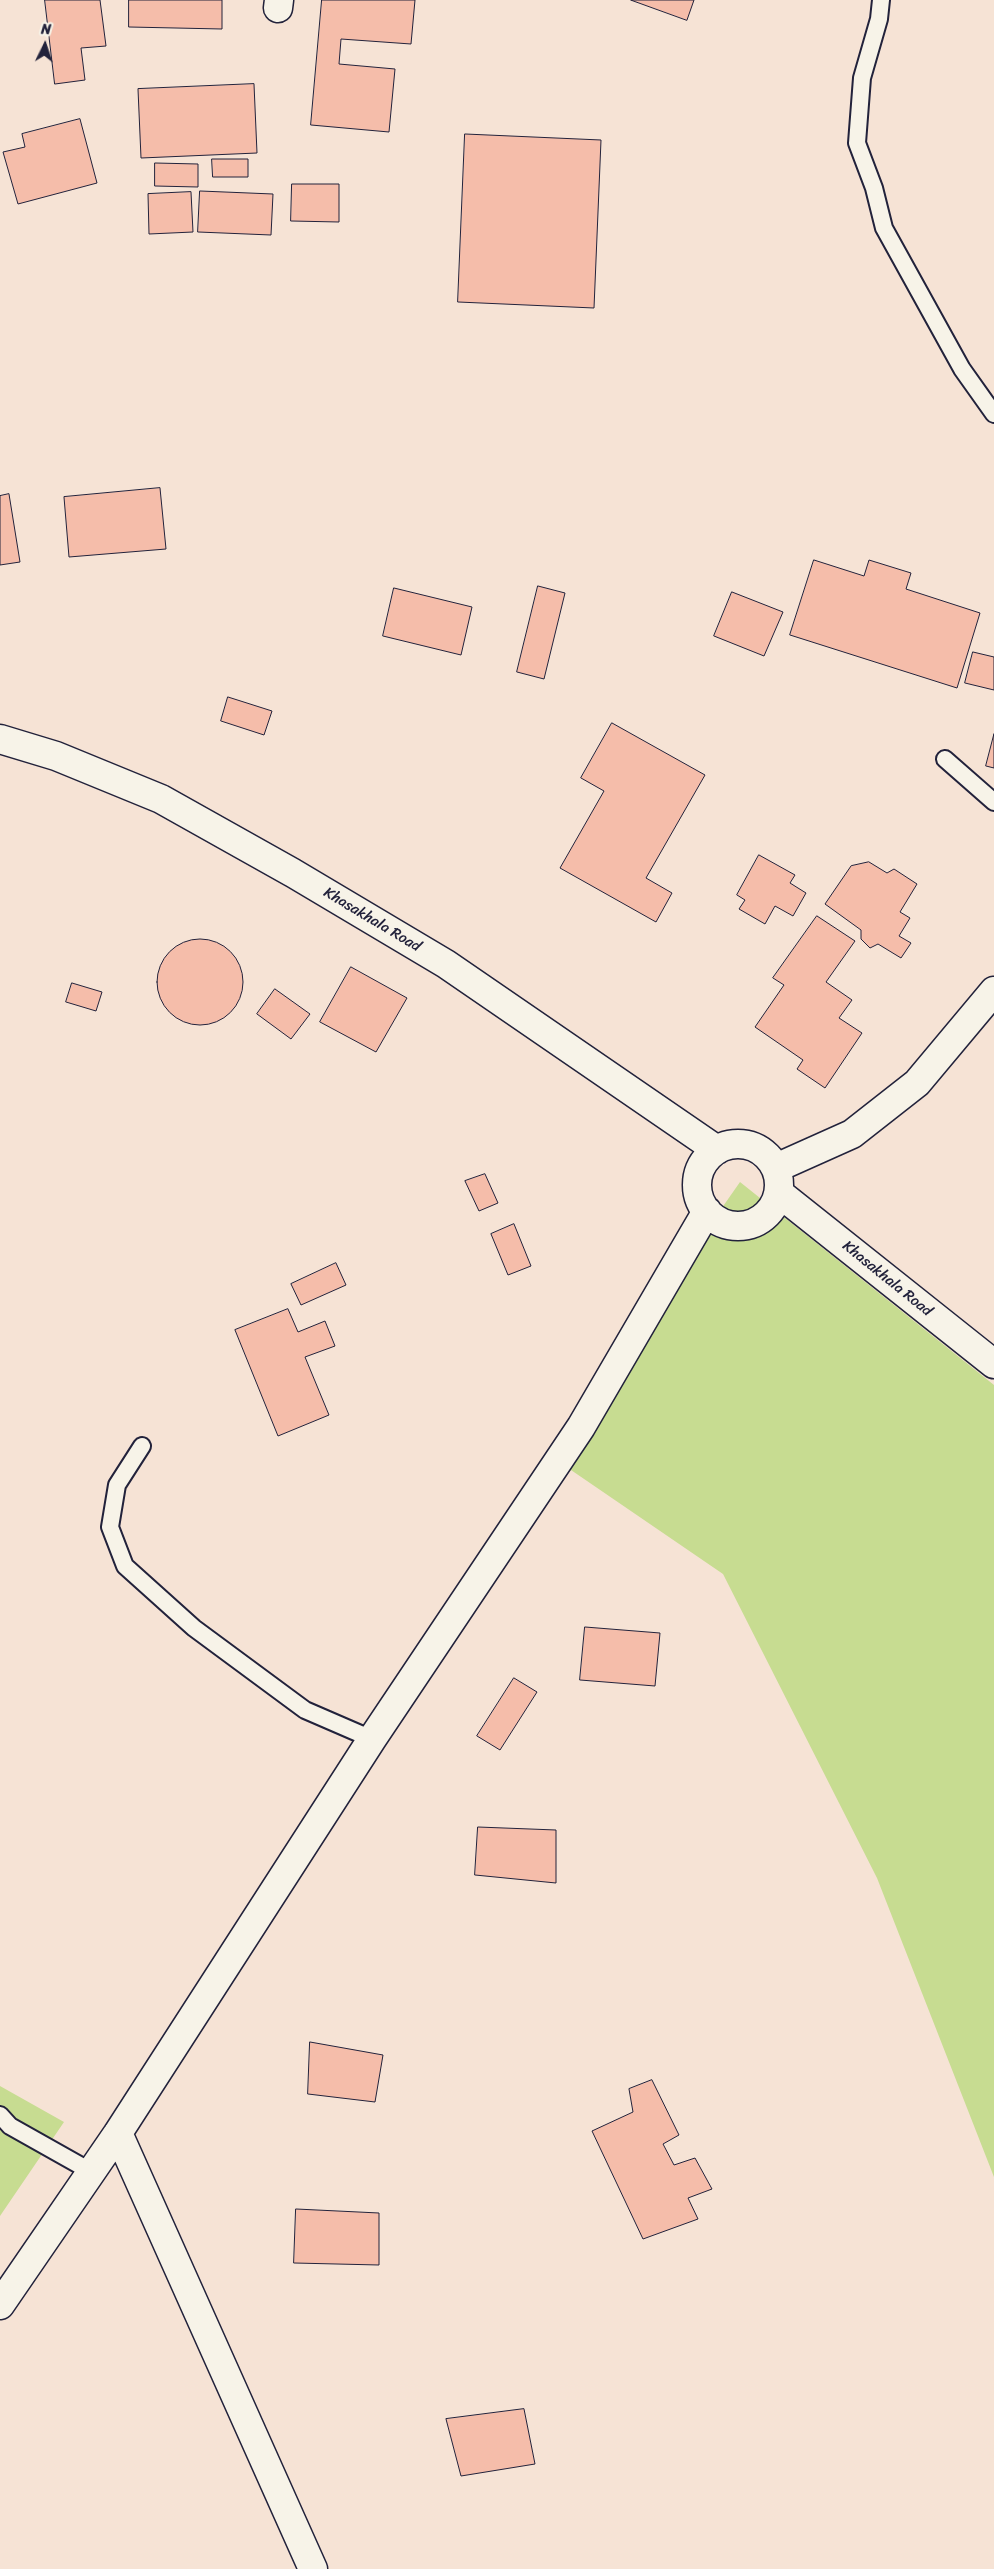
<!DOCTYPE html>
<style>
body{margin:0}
#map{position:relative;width:994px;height:2569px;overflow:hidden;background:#f6e3d5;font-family:Sriracha,sans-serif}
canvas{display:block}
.north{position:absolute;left:20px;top:20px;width:50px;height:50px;-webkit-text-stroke:4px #f7f3e8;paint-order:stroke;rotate:4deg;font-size:14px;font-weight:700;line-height:20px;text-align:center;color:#22223b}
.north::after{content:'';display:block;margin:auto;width:18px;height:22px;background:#22223b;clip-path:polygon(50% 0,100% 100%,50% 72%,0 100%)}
</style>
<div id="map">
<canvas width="994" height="2569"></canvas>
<div class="north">N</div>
</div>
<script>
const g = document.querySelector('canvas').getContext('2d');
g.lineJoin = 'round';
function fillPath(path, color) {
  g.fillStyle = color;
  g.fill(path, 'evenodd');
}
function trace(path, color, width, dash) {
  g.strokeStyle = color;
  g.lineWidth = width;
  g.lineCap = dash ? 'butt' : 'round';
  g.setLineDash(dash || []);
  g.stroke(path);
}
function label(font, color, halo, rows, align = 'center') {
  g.font = font + ' Sriracha,sans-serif';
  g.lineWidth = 4.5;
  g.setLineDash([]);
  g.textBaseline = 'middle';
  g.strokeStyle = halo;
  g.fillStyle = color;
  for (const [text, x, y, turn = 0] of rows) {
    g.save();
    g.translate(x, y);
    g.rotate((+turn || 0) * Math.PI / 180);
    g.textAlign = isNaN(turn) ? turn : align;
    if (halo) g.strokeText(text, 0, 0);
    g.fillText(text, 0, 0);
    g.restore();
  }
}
fillPath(new Path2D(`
 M740,1182L994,1385V2177L877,1878L723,1574L549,1455Z
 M0,2086L64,2122L0,2216Z`), '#c7dc91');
const building = new Path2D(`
 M45,0H100L106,46L81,48L85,80L55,84Z
 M129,0H222V29L129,27Z
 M322,0H415L411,44L341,39L339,64L395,69L389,132L311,125Z
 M631,0H694L687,20Z
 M254,84L257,153L141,158L138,89Z
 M80,119L97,183L18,204L3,152L25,147L22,134Z
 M465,134L601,140L594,308L458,302Z
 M212,159H248V177H213Z
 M155,163L198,164V187L155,186Z
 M292,184H339V222L291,221Z
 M200,191L273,194L271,235L198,232Z
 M191,192L193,232L149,234L148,194Z
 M160,488L166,549L69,557L64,497Z
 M9,494L20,562L0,565V496Z
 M814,560L864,576L869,560L911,573L906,589L980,613L957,688L790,635Z
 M538,586L565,593L544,679L517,672Z
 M394,588L472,607L461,655L383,636Z
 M732,592L783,612L764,656L714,636Z
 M973,652L994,657V690L965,683Z
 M228,697L272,711L264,735L221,721Z
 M612,723L705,775L646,878L672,893L656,922L560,868L604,791L581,778Z
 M994,734V768L986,766Z
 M759,855L795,875L790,883L806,893L793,916L775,906L765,924L739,909L745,900L737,895Z
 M869,862L887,873L894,869L917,884L900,912L910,918L899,936L911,943L901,958L878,944L870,948L861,939V930L825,904L851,866Z
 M817,916L855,941L826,982L852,1000L839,1018L862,1033L825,1088L797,1069L803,1060L755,1027L784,985L773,978Z
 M157 982a43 43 0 1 1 86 0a43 43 0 1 1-86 0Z
 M351,967L407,998L376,1052L320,1022Z
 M72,983L102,992L96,1011L66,1002Z
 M275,989L310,1014L291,1039L257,1014Z
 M485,1174L498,1203L479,1211L465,1181Z
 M514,1224L531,1266L508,1275L491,1234Z
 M336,1263L346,1285L301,1305L291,1284Z
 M288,1309L298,1332L325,1321L335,1346L305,1357L329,1415L278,1436L235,1330Z
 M585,1627L660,1633L655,1686L580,1680Z
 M514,1678L537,1692L500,1750L477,1736Z
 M478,1827L556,1830V1883L475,1875Z
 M310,2042L383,2055L375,2102L308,2094Z
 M652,2080L679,2135L663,2144L674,2165L695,2158L712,2189L688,2198L698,2219L643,2239L592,2131L633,2112L629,2089Z
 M296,2209L379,2213V2265L294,2263Z
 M524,2409L535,2464L461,2476L446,2419Z`);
fillPath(building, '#f5bdaa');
trace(building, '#22223b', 1);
const lane = new Path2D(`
 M881,0L879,19L862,78L857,143L874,188L884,228L962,369L994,414
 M945,759L994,802
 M142,1446L117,1485L110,1527L125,1566L194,1628L305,1710L372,1739
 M0,2115L10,2126L90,2171`);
const street = new Path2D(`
 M278,8L279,0
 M0,739L56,756L161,799L293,873L446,964L717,1150
 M697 1185a41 41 0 1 1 82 0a41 41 0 1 1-82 0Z
 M776,1168L852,1134L917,1083L994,991
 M779,1193L994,1364
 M118,2133L313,2569
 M0,2305L118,2133L372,1739L581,1427L707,1211`);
trace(lane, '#22223b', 20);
trace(street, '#22223b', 31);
trace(lane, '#f7f3e8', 16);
trace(street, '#f7f3e8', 28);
label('15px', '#22223b', '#f7f3e8', [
 ["Khasakhala Road",372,920,31],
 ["Khasakhala Road",887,1279,39]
]);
</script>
